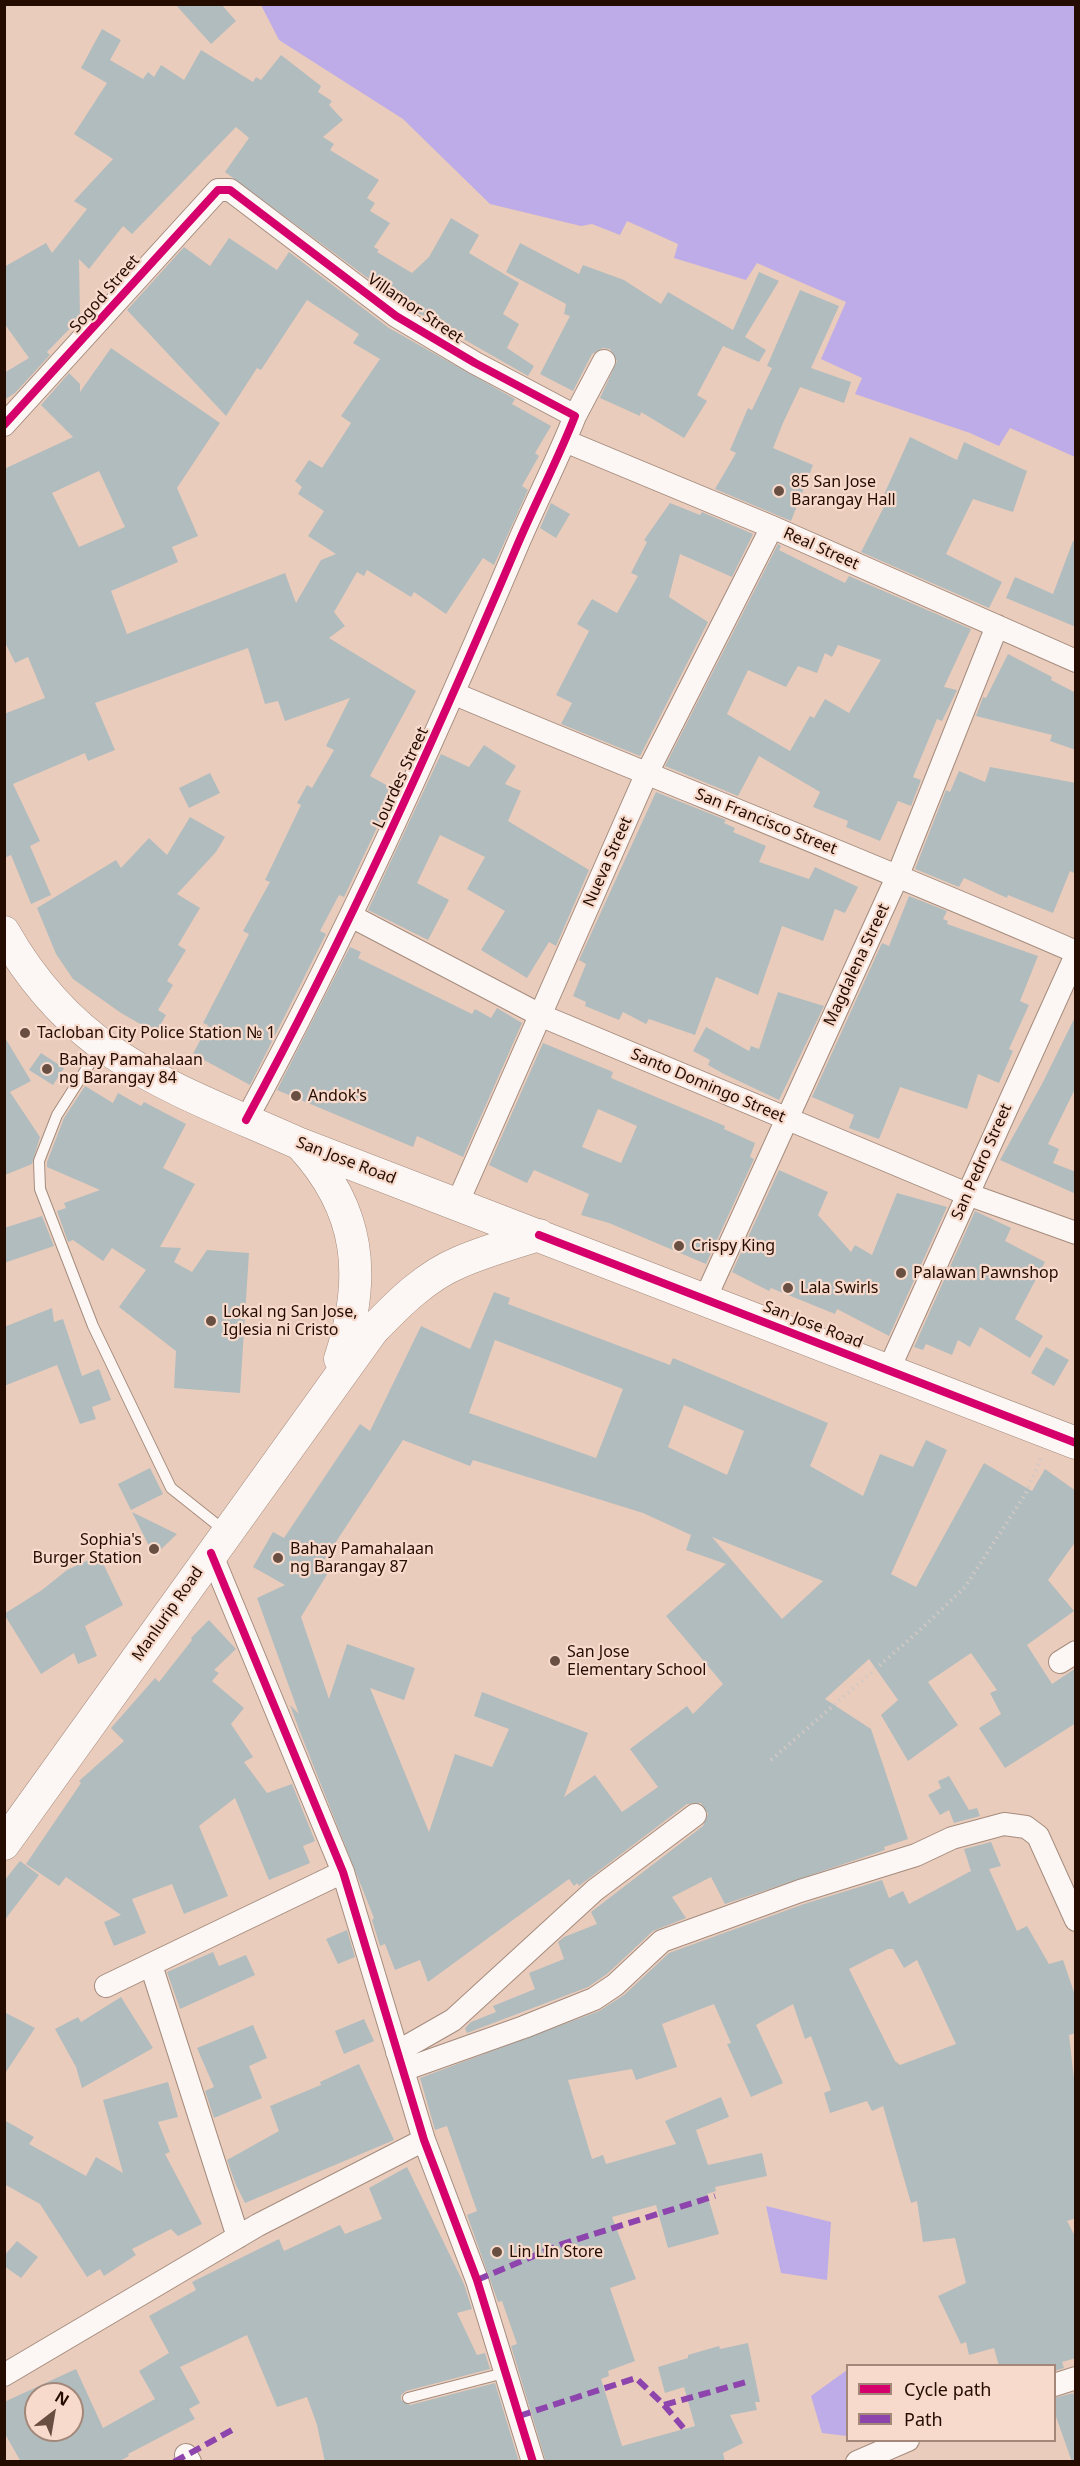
<!DOCTYPE html>
<meta charset="utf-8">
<style>
body{margin:0}
#map{position:relative;width:1080px;height:2466px;overflow:hidden;background:#eaccbc;font-family:"Noto Sans",sans-serif}
canvas{display:block}
.frame{position:absolute;inset:0;border:6px solid #240c01;pointer-events:none}
.legend{position:absolute;left:846px;top:2364px;width:210px;height:78px;box-sizing:border-box;background:#f7dacb;border:2px solid #a3887a;margin:0;padding:8px 10px;list-style:none;font-size:18px;color:#240c01}
.legend li{display:flex;align-items:center;gap:12px;height:30px}
.legend b{width:30px;border:2px solid #a3887a}
.north{position:absolute;left:24px;top:2382px;width:60px;height:60px;box-sizing:border-box;background:#f7dacb;border:2px solid #a3887a;border-radius:50%;rotate:31deg;font-size:16px;font-weight:700;line-height:24px;text-align:center;color:#240c01}
.north::after{content:'';display:block;margin:auto;width:21px;height:27px;background:#694f42;clip-path:polygon(50% 0,100% 100%,50% 72%,0 100%)}
</style>
<div id="map">
<canvas width="1080" height="2466"></canvas>
<div class="frame"></div>
<ul class="legend">
<li><b style="height:8px;background:#d6006c"></b>Cycle path</li>
<li><b style="height:8px;background:#8e44ad"></b>Path</li>
</ul>
<div class="north">N</div>
</div>
<script>
const g = document.querySelector('canvas').getContext('2d');
g.lineJoin = 'round';
function fillPath(path, color) {
  g.fillStyle = color;
  g.fill(path, 'evenodd');
}
function trace(path, color, width, dash) {
  g.strokeStyle = color;
  g.lineWidth = width;
  g.lineCap = dash ? 'butt' : 'round';
  g.setLineDash(dash || []);
  g.stroke(path);
}
function label(font, color, halo, rows, align = 'center') {
  g.font = font + ' "Noto Sans",sans-serif';
  g.lineWidth = 4.5;
  g.setLineDash([]);
  g.textBaseline = 'middle';
  g.strokeStyle = halo;
  g.fillStyle = color;
  for (const [text, x, y, turn = 0] of rows) {
    g.save();
    g.translate(x, y);
    g.rotate((+turn || 0) * Math.PI / 180);
    g.textAlign = isNaN(turn) ? turn : align;
    if (halo) g.strokeText(text, 0, 0);
    g.fillText(text, 0, 0);
    g.restore();
  }
}
fillPath(new Path2D(`
 M261,5H1075V457L1010,428L999,446L970,433L855,394L862,378L821,359L846,302L757,263L746,280L674,258L678,244L627,221L620,235L592,224L581,226L490,204L403,119L279,40Z
 M766,2206L831,2222L827,2280L781,2273Z
 M847,2370V2436L822,2433L811,2396Z`), '#bdace7');
fillPath(new Path2D(`
 M175,4H221L236,21L211,44Z
 M102,29L121,40L110,60L143,79L148,72L154,77L161,65L184,80L201,50L253,82L256,77L261,80L281,55L321,86L318,92L332,101L329,105L343,120L323,137L334,144L330,150L379,180L367,198L375,203L370,211L390,223L374,247L379,250L377,252L412,273L429,257L451,218L479,235L469,253L519,283L503,314L519,324L507,348L534,366L528,376L404,305L225,172L249,138L236,127L132,234L123,226L89,269L79,259L80,318L47,352L50,355L15,393L4,400V373L29,358L4,323V267L46,243L52,253L87,209L74,201L113,159L74,134L107,83L81,68Z
 M229,238L277,270L289,252L389,328L515,399L512,404L551,426L535,453L539,456L522,486L528,490L494,565L483,558L446,614L414,592L411,597L367,570L364,576L357,572L334,612L345,626L329,638L416,691L370,776L395,790L344,897L339,895L320,931L326,934L250,1085L193,1054L208,1025L203,1023L249,934L243,931L270,882L265,880L301,805L297,803L307,785L312,788L334,750L326,746L350,698L285,721L278,701L265,704L248,648L95,703L115,750L88,761L85,753L13,784L40,841L30,846L51,895L31,904L11,855L4,858V714L45,698L28,657L15,663L4,640V469L73,437L41,405L69,373L80,384V392L111,348L220,423L177,488L198,536L172,547L178,562L111,591L127,634L285,573L296,603L321,560L336,554L308,536L324,511L298,494L302,487L295,481L309,460L322,468L351,423L341,416L380,359L353,343L359,334L307,300L261,370L257,368L226,416L127,310L184,247L210,266ZM99,471L125,527L79,547L52,493Z
 M520,243L579,274L583,265L624,280L661,304L668,292L733,330L759,272L779,281L745,337L766,350L759,362L723,346L697,395L707,401L684,438L641,412L640,416L600,398L617,361L610,349L603,348L592,354L573,391L540,374L570,316L564,314L566,304L506,272Z
 M800,290L839,306L811,368L851,382L844,403L800,387L783,423L773,448L813,465L791,521L715,489L736,453L730,450L748,408L752,410L772,368L767,366Z
 M910,437L957,460L964,442L1027,471L1013,512L973,499L946,554L1002,582L989,608L861,552L887,501L882,499Z
 M551,503L570,514L556,538L540,528Z
 M670,503L700,515L702,512L753,534L732,577L680,554L669,597L708,622L640,756L561,724L572,703L556,695L589,631L577,624L592,599L617,613L638,576L631,573L647,542L644,540Z
 M1073,541H1076V627L1006,598L1015,577L1053,594Z
 M778,544L781,546L779,550L845,583L849,576L971,629L944,687L957,690L942,721L937,719L913,777L921,780L911,806L898,801L880,841L846,827L848,821L813,807L820,792L759,756L738,796L665,766ZM838,645L881,660L849,713L825,699L814,718L810,716L790,751L727,714L748,670L786,687L798,666L817,673L825,653L832,657Z
 M1008,654L1052,677L1051,680L1076,693V750L1050,741L1052,735L976,716L983,697L986,698Z
 M484,745L516,766L505,784L521,791L508,821L589,870L556,946L549,942L527,978L481,950L505,911L467,889L485,857L440,835L417,883L449,900L428,940L368,910L441,754L469,767Z
 M990,767L1076,783V874L1070,871L1053,913L1008,895L1007,898L964,878L959,887L915,869L946,790L950,792L959,771L985,782Z
 M210,773L220,793L189,808L179,788Z
 M656,792L726,820L724,823L735,828L733,832L766,846L759,862L809,879L815,867L858,887L845,913L835,909L823,941L782,926L758,995L716,977L695,1035L649,1019L646,1024L623,1012L619,1020L585,1006L586,1002L573,996L586,964L579,960Z
 M190,817L225,837L216,852L177,894L200,908L178,945L186,950L167,981L173,985L158,1010L166,1015L156,1033L121,1013L73,979L56,954L37,908L116,860L121,868L149,838L167,855Z
 M909,896L947,911L943,919L948,921L947,924L1038,956L1020,1001L1029,1005L1009,1049L1013,1051L999,1083L978,1074L967,1109L900,1087L879,1139L849,1128L854,1115L812,1097L882,943L889,946Z
 M350,947L361,952L358,958L472,1014L475,1009L491,1018L497,1008L522,1023L463,1157L417,1136L413,1147L277,1090Z
 M778,992L824,1006L779,1100L722,1073L708,1065L710,1060L693,1051L706,1027L749,1051L751,1046L759,1049Z
 M1076,1015V1087L1048,1144L1059,1149L1053,1163L1076,1172V1194L1000,1160L1042,1084Z
 M4,1036L31,1081L10,1092L40,1137L32,1164L5,1175Z
 M543,1043L613,1072L611,1078L725,1126L724,1129L755,1143L750,1157L754,1159L706,1264L609,1223L581,1215L589,1194L534,1170L527,1183L489,1165ZM598,1109L637,1126L621,1163L582,1147Z
 M41,1053L64,1068L53,1085L29,1070Z
 M85,1086L113,1103L118,1093L141,1106L144,1102L186,1124L163,1168L195,1184L160,1247L181,1248L174,1262L192,1272L207,1250L249,1253L240,1393L174,1388L176,1351L119,1307L146,1270L112,1248L103,1261L73,1240L68,1242L57,1211L66,1208L64,1203L100,1190L47,1167V1162L64,1118Z
 M779,1170L828,1192L818,1215L851,1252L855,1245L872,1255L897,1193L947,1207L889,1336L837,1309L835,1314L771,1288L769,1291L732,1272Z
 M975,1211L1011,1228L1005,1241L1045,1262L1015,1319L1043,1336L1030,1358L980,1327L970,1347L958,1340L952,1355L926,1344L923,1350L914,1347Z
 M42,1216L54,1246L4,1263V1228Z
 M494,1292L510,1298L508,1304L670,1365L673,1358L828,1423L810,1466L863,1496L880,1454L913,1467L926,1440L947,1450L891,1574L916,1587L984,1463L1032,1491L1045,1469L1076,1491V1541L1048,1580L1074,1611L1027,1645L1052,1684L1076,1668V1723L1005,1768L979,1728L1001,1714L990,1693L997,1690L971,1653L928,1682L958,1725L908,1761L881,1715L898,1700L869,1659L825,1699L871,1729L908,1839L884,1847L885,1850L725,1904L711,1877L672,1897L686,1918L653,1931L607,1974L588,1987L467,2033L465,2028L471,2022L496,2012L493,2006L535,1989L529,1973L564,1959L558,1942L564,1937L597,1924L591,1912L703,1826L708,1814L701,1803L687,1804L579,1886L577,1883L574,1886L569,1879L428,1982L420,1960L395,1970L385,1944L380,1946L372,1920L374,1918L300,1732L290,1705L299,1714L257,1598L285,1585L253,1567L273,1532L284,1538L360,1424L370,1431L421,1326L470,1349ZM495,1340L623,1389L596,1458L469,1413ZM684,1405L744,1431L727,1475L668,1447ZM403,1440L470,1466L473,1460L643,1513L691,1535L686,1550L726,1564L666,1616L723,1684L693,1714L687,1706L630,1749L658,1787L622,1812L595,1775L564,1797L588,1733L482,1692L474,1716L509,1729L492,1767L455,1754L429,1832L370,1688L404,1700L415,1668L347,1644L329,1699L301,1617L331,1568L322,1563ZM712,1537L823,1581L782,1619Z
 M52,1308L54,1322L63,1319L82,1376L99,1369L111,1400L92,1407L96,1419L80,1424L57,1365L4,1386V1327Z
 M1046,1347L1069,1360L1054,1386L1031,1373Z
 M150,1468L163,1494L131,1510L118,1484Z
 M132,1512L177,1534L154,1556Z
 M99,1555L123,1605L85,1626L97,1656L78,1664L74,1653L41,1674L4,1614L42,1590L67,1570Z
 M209,1620L236,1649L214,1670L219,1673L212,1681L244,1708L231,1724L253,1757L244,1762L267,1793L292,1784L315,1841L303,1846L310,1863L269,1880L235,1798L199,1826L228,1896L184,1914L172,1884L132,1899L146,1933L114,1946L104,1922L121,1915L66,1877L59,1886L26,1864L81,1783L79,1781L124,1741L111,1728L155,1678L159,1682L192,1640L191,1638Z
 M949,1776L969,1810L977,1808L980,1816L954,1823L949,1810L940,1815L928,1795L941,1788L938,1781Z
 M991,1842L1001,1866L989,1869L1017,1931L1027,1926L1049,1964L1063,1960L1076,1998V2033L1069,2035L1076,2096V2218L1067,2221L1076,2238V2358L1062,2362L1064,2368L1054,2371V2365L999,2366L994,2348L969,2355L966,2342L961,2344L938,2296L966,2283L955,2238L923,2242L917,2201L911,2203L883,2106L872,2111L867,2101L830,2113L824,2093L831,2090L811,2036L805,2039L793,2004L756,2025L783,2083L751,2097L727,2044L731,2043L714,2004L662,2024L677,2067L636,2080L632,2069L568,2080L592,2159L603,2155L606,2164L676,2144L665,2121L721,2097L729,2117L696,2130L708,2165L762,2153L767,2176L715,2187L716,2191L707,2194L719,2234L668,2248L656,2205L612,2217L636,2279L610,2288L635,2361L608,2371L609,2376L601,2379L622,2446L695,2426L684,2387L665,2393L658,2367L688,2358V2355L719,2346L720,2349L748,2343L760,2402H755L757,2410L730,2415L743,2443L723,2453L725,2462H546L511,2346L517,2344L502,2301L498,2302L467,2215L477,2211L447,2126L435,2130L420,2078L599,2011L624,1995L669,1953L804,1904L882,1880L889,1898L903,1891L909,1904L971,1871L964,1849ZM888,1949H893L904,1968L917,1960L956,2044L900,2065L895,2061L849,1969Z
 M20,1861L39,1875L4,1921V1881Z
 M347,1930L355,1957L338,1964L326,1939Z
 M213,1952L219,1966L246,1955L255,1975L180,2009L167,1972Z
 M121,1997L153,2048L82,2088L76,2067L55,2029L78,2017L81,2022Z
 M4,2012L35,2028L4,2075Z
 M364,2019L374,2041L344,2054L335,2031Z
 M253,2025L267,2058L249,2066L262,2098L214,2118L205,2091L214,2087L197,2048Z
 M359,2064L394,2140L245,2203L236,2185L227,2160L279,2131L270,2106L321,2085L320,2082Z
 M168,2082L178,2117L158,2122L170,2152L165,2154L202,2224L178,2236L171,2229L132,2249L136,2255L104,2276L100,2269L87,2277L40,2204L4,2184V2120L34,2137L29,2144L86,2176L96,2157L123,2173L103,2100Z
 M407,2167L464,2284L472,2309L457,2313L477,2355L485,2353L490,2369L406,2391L401,2395V2400L410,2405L495,2383L519,2462H325L317,2425L307,2397L277,2407L247,2335L180,2367L200,2403L189,2409L195,2419L128,2454L129,2456L118,2462H21L4,2432V2402L76,2369L103,2428L155,2399L139,2371L169,2353L149,2316L196,2290L192,2282L279,2239L284,2251L340,2225L345,2234L382,2219L369,2188ZM36,2394H72V2430H36Z
 M17,2241L38,2257L21,2278L4,2266V2256Z
 M1073,2393L1076,2401V2462H1072L1054,2411V2398Z`), '#b1bcbe');
const service = new Path2D(`
 M101,1046L57,1115L39,1161L40,1189L93,1326L171,1488L225,1531
 M408,2398L504,2373`);
const minor = new Path2D(`
 M575,416L604,361
 M4,425L218,190H230L396,316L475,363L575,416C557,462 533,507 514,553C432,745 346,936 246,1120
 M565,441L772,527L1076,661
 M455,694C661,781 870,862 1076,952
 M351,916L542,1016L967,1194L1076,1233
 M457,1204L646,775L772,527
 M705,1299L898,875L997,626
 M889,1369L1076,955
 M211,1553L343,1872L424,2140L477,2280L533,2462
 M1060,1662L1076,1652
 M151,1965L238,2237
 M106,1986L343,1872
 M397,2052L453,2020L595,1890L695,1815
 M403,2070L524,2027L594,1999L615,1985L662,1941L800,1891L916,1855L952,1838L1004,1824L1026,1827L1038,1836L1076,1920
 M4,2375L258,2225L424,2140
 M1054,2385L1076,2378
 M186,2455L190,2462
 M857,2462L908,2440`);
const secondary = new Path2D(`
 M4,932C76,1060 175,1088 300,1144L1076,1443
 M301,1145C361,1210 367,1277 340,1359
 M4,1844L373,1330C399,1303 426,1276 460,1262C486,1251 513,1243 539,1235`);
trace(service, '#a58c7d', 12);
trace(minor, '#a58c7d', 24);
trace(secondary, '#a58c7d', 33);
trace(new Path2D(`
 M771,1760L919,1631L965,1587L1026,1493L1041,1458`), '#d2c9c4', 4, [1.5, 4.5]);
trace(service, '#fcf7f5', 10);
trace(minor, '#fcf7f5', 22);
trace(secondary, '#fcf7f5', 32);
trace(new Path2D(`
 M477,2280L562,2244L715,2196
 M664,2405L686,2431
 M519,2416L636,2378L664,2405L746,2382
 M174,2462L234,2429`), '#8e44ad', 6, [12, 6]);
trace(new Path2D(`
 M4,425L218,190H230L396,316L475,363L575,416C557,462 533,507 514,553C432,745 346,936 246,1120
 M539,1235L1076,1443
 M211,1553L343,1872L424,2140L477,2280L533,2462`), '#d6006c', 8);
for (const [x, y, r, color] of [
 [779,491,6,"#694f42"],
 [25,1033,6,"#694f42"],
 [47,1069,6,"#694f42"],
 [296,1096,6,"#694f42"],
 [679,1246,6,"#694f42"],
 [901,1273,6,"#694f42"],
 [788,1288,6,"#694f42"],
 [211,1321,6,"#694f42"],
 [154,1549,6,"#694f42"],
 [278,1558,6,"#694f42"],
 [555,1661,6,"#694f42"],
 [497,2252,6,"#694f42"]
]) {
  const dot = new Path2D();
  dot.arc(x, y, r, 0, 2 * Math.PI);
  g.fillStyle = color;
  g.fill(dot);
  trace(dot, '#f7dacb', 2);
}
label('16px', '#240c01', '#f7dacb', [
 ["Sogod Street",105,294,-49],
 ["Villamor Street",415,309,34],
 ["Real Street",821,549,24],
 ["Lourdes Street",401,778,-65],
 ["San Francisco Street",766,822,22],
 ["Nueva Street",608,862,-66],
 ["Magdalena Street",857,965,-65],
 ["Santo Domingo Street",708,1086,23],
 ["San Jose Road",346,1161,21],
 ["San Pedro Street",982,1162,-66],
 ["San Jose Road",813,1325,21],
 ["Manlurip Road",168,1614,-55]
]);
label('16px', '#240c01', '#f7dacb', [
 ["85 San Jose",791,482],
 ["Barangay Hall",791,500],
 ["Tacloban City Police Station № 1",37,1033],
 ["Bahay Pamahalaan",59,1060],
 ["ng Barangay 84",59,1078],
 ["Andok's",308,1096],
 ["Crispy King",691,1246],
 ["Palawan Pawnshop",913,1273],
 ["Lala Swirls",800,1288],
 ["Lokal ng San Jose,",223,1312],
 ["Iglesia ni Cristo",223,1330],
 ["Sophia's",142,1540,"right"],
 ["Burger Station",142,1558,"right"],
 ["Bahay Pamahalaan",290,1549],
 ["ng Barangay 87",290,1567],
 ["San Jose",567,1652],
 ["Elementary School",567,1670],
 ["Lin LIn Store",509,2252]
], 'left');
</script>
